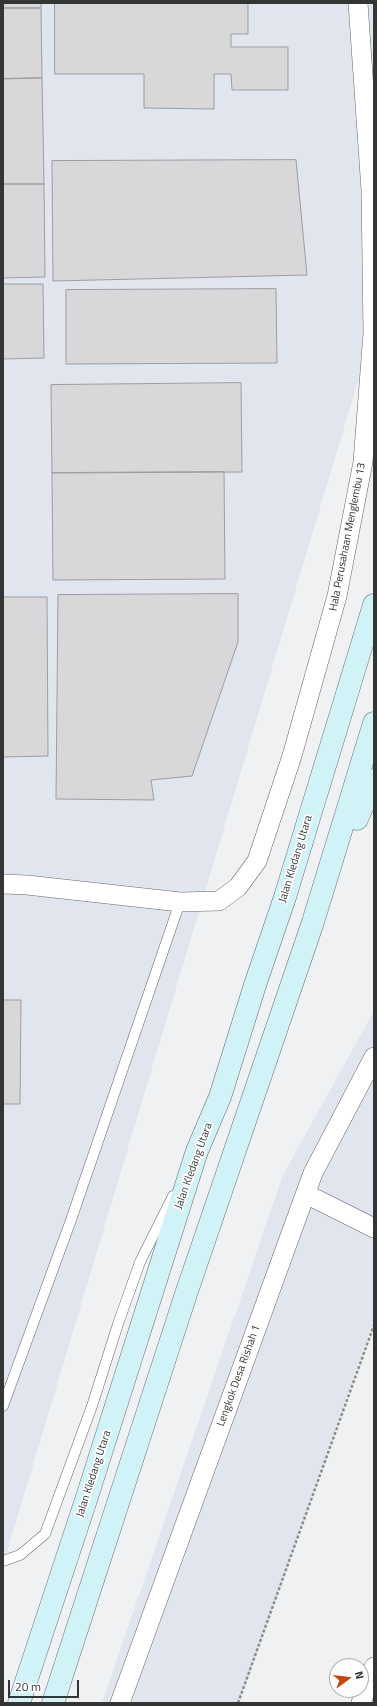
<!DOCTYPE html>
<style>
body{margin:0}
#map{position:relative;width:377px;height:1706px;overflow:hidden;background:#f0f1f2;font-family:"Titillium Web",sans-serif}
canvas{display:block}
.frame{position:absolute;inset:0;border:4px solid #343535;pointer-events:none}
.north{position:absolute;left:329px;top:1658px;width:40px;height:40px;box-sizing:border-box;background:#fefeff;border:1px solid #adaeae;border-radius:50%;rotate:75deg;font-size:11px;font-weight:700;line-height:16px;text-align:center;color:#343535}
.north::after{content:'';display:block;margin:auto;width:14px;height:18px;background:#c94305;clip-path:polygon(50% 0,100% 100%,50% 72%,0 100%)}
.scale{position:absolute;left:8px;top:1680px;width:71px;height:18px;box-sizing:border-box;border:2px solid #343535;border-top:0;padding-left:5px;font-size:12px;line-height:14px;white-space:nowrap;color:#343535;-webkit-text-stroke:3px #fefeff;paint-order:stroke}
</style>
<div id="map">
<canvas width="377" height="1706"></canvas>
<div class="frame"></div>
<div class="north">N</div>
<div class="scale">20 m</div>
</div>
<script>
const g = document.querySelector('canvas').getContext('2d');
g.lineJoin = 'round';
function fillPath(path, color) {
  g.fillStyle = color;
  g.fill(path, 'evenodd');
}
function trace(path, color, width, dash) {
  g.strokeStyle = color;
  g.lineWidth = width;
  g.lineCap = dash ? 'butt' : 'round';
  g.setLineDash(dash || []);
  g.stroke(path);
}
function label(font, color, halo, rows, align = 'center') {
  g.font = font + ' "Titillium Web",sans-serif';
  g.lineWidth = 3.5;
  g.setLineDash([]);
  g.textBaseline = 'middle';
  g.strokeStyle = halo;
  g.fillStyle = color;
  for (const [text, x, y, turn = 0] of rows) {
    g.save();
    g.translate(x, y);
    g.rotate((+turn || 0) * Math.PI / 180);
    g.textAlign = isNaN(turn) ? turn : align;
    if (halo) g.strokeText(text, 0, 0);
    g.fillText(text, 0, 0);
    g.restore();
  }
}
fillPath(new Path2D(`
 M3,3H374V328L3,1565Z
 M374,1011V1319L239,1703H102L283,1175Z`), '#e1e6ee');
const building = new Path2D(`
 M3,3H41V8H3Z
 M55,3H248V34H231V47H288V90H232L231,74H214V109L144,108V74H55Z
 M3,8H41L42,78L3,79Z
 M42,78L44,184H3V79Z
 M296,160L307,275L53,281L52,161Z
 M3,184H44L45,277L3,278Z
 M3,284H43L44,358L3,359Z
 M276,289L277,363L66,364V290Z
 M241,383L242,472L52,473L51,385Z
 M224,472L225,579L53,580L52,473Z
 M238,594V642L192,776L151,780L154,800L56,799L58,595Z
 M3,597H47L48,756L3,757Z
 M3,1000H21L20,1104H3Z`);
fillPath(building, '#d8d7d9');
trace(building, '#9e9d9f', 1);
const service = new Path2D(`
 M3,1406L71,1220L180,902
 M3,1561L20,1555L45,1534L92,1406L118,1324L140,1262L173,1196`);
const minor = new Path2D(`
 M3,884L27,885L180,902L219,901L238,887L257,861L292,756L337,596L363,462L373,333L371,190L358,3
 M306,1194L374,1228
 M120,1703L313,1173L374,1057
 M361,1703L374,1667`);
const secondary = new Path2D(`
 M357,819L374,780
 M19,1703L86,1500L197,1151L220,1097L255,985L285,897L374,605
 M53,1703L186,1294L313,922L374,723`);
trace(service, '#676769', 11);
trace(minor, '#676769', 20);
trace(secondary, '#676769', 23);
trace(new Path2D(`
 M238,1703L374,1325`), '#8c8d8d', 2.5, [3, 2]);
trace(service, '#fff', 10);
trace(minor, '#fff', 19);
trace(secondary, '#cff3f6', 22);
label('11px', '#343535', '#fefeff', [
 ["Hala Perusahaan Menglembu 13",348,537,-79],
 ["Jalan Kledang Utara",296,859,-73],
 ["Jalan Kledang Utara",194,1166,-70],
 ["Lengkok Desa Rishah 1",239,1376,-70],
 ["Jalan Kledang Utara",94,1474,-72]
]);
</script>
